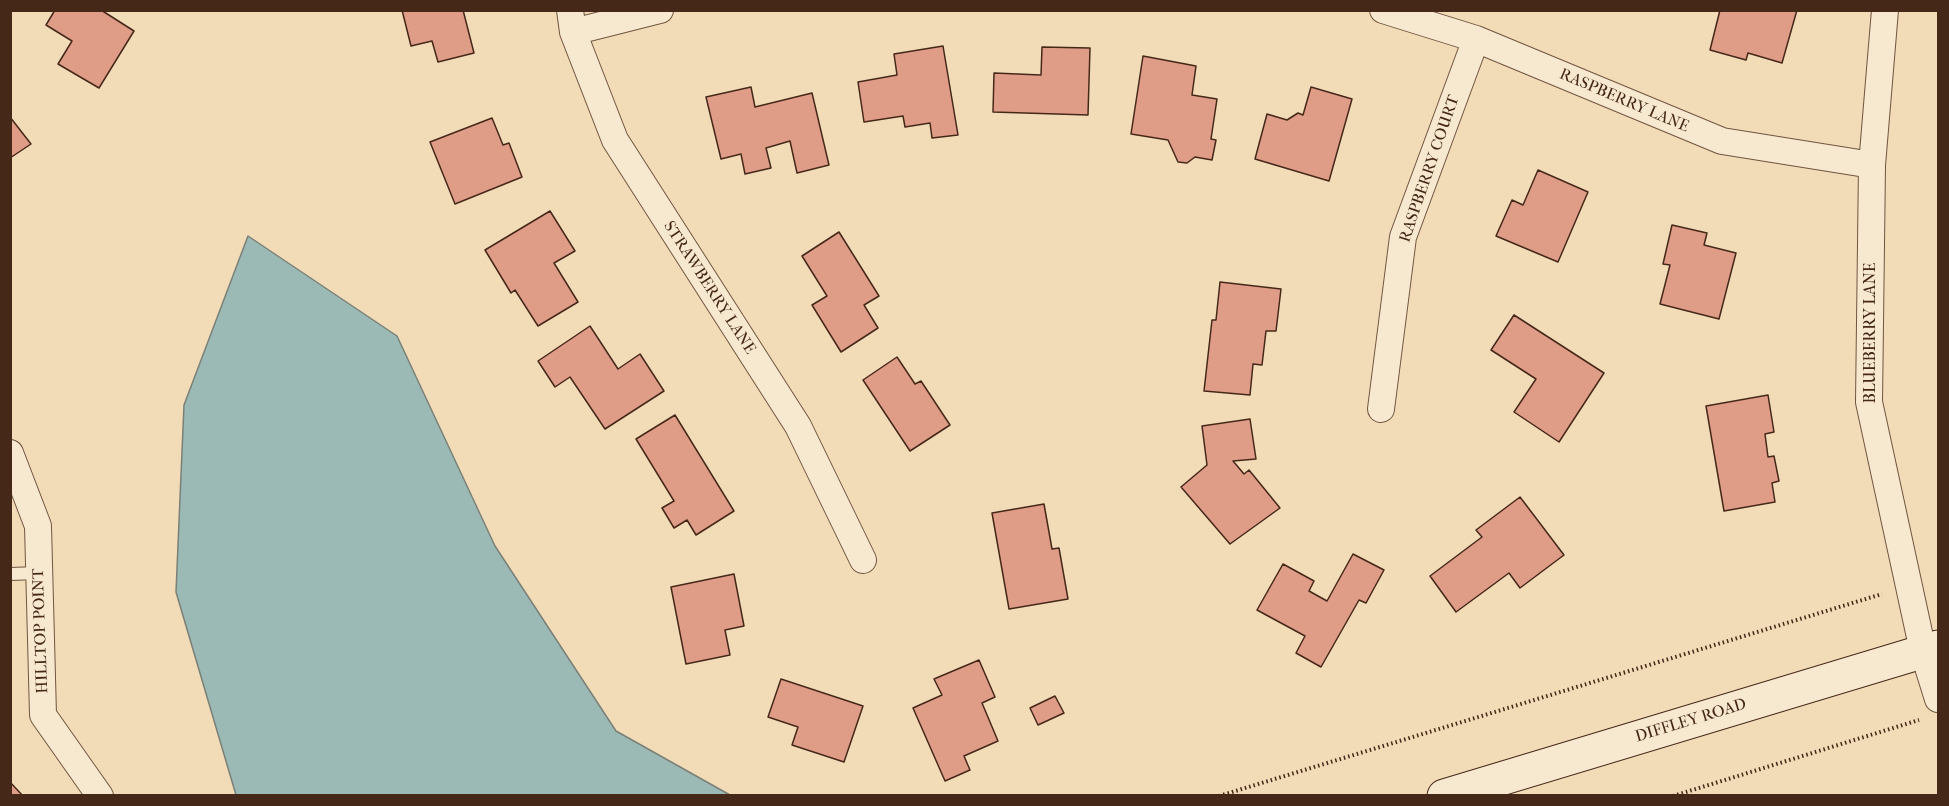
<!DOCTYPE html>
<style>
body{margin:0}
#map{position:relative;width:1949px;height:806px;overflow:hidden;background:#f2dbb7;font-family:"IM FELL French Canon",serif}
canvas{display:block}
.frame{position:absolute;inset:0;border:12px solid #462819;pointer-events:none}
</style>
<div id="map">
<canvas width="1949" height="806"></canvas>
<div class="frame"></div>
</div>
<script>
const g = document.querySelector('canvas').getContext('2d');
g.lineJoin = 'round';
function fillPath(path, color) {
  g.fillStyle = color;
  g.fill(path, 'evenodd');
}
function trace(path, color, width, dash) {
  g.strokeStyle = color;
  g.lineWidth = width;
  g.lineCap = dash ? 'butt' : 'round';
  g.setLineDash(dash || []);
  g.stroke(path);
}
function label(font, color, halo, rows, align = 'center') {
  g.font = font + ' "IM FELL French Canon",serif';
  g.lineWidth = 4.5;
  g.setLineDash([]);
  g.textBaseline = 'middle';
  g.strokeStyle = halo;
  g.fillStyle = color;
  for (const [text, x, y, turn = 0] of rows) {
    g.save();
    g.translate(x, y);
    g.rotate((+turn || 0) * Math.PI / 180);
    g.textAlign = isNaN(turn) ? turn : align;
    if (halo) g.strokeText(text, 0, 0);
    g.fillText(text, 0, 0);
    g.restore();
  }
}
const water = new Path2D(`
 M248,236L397,336L495,546L616,731L730,795H236L176,592L184,405Z`);
fillPath(water, '#9cbab5');
trace(water, '#7a8077', 1.5);
const building = new Path2D(`
 M55,10H101L134,31L99,88L58,64L72,41L46,25Z
 M402,10H463L474,53L438,62L432,41L411,46Z
 M1720,10H1797L1782,63L1748,53L1746,60L1710,50Z
 M943,46L958,135L932,138L930,123L905,127L903,116L864,122L858,82L897,75L894,54Z
 M1042,47L1090,48L1088,115L993,112L994,73L1041,75Z
 M1143,56L1196,66L1192,95L1217,99L1211,139L1216,140L1212,160L1195,157L1187,163L1178,162L1168,140L1131,134Z
 M751,87L755,107L812,93L829,165L797,173L790,141L766,148L771,168L745,174L741,154L721,159L706,97Z
 M1311,87L1352,99L1329,181L1255,159L1267,114L1287,120L1298,113L1303,115Z
 M10,117L31,144L10,158Z
 M492,118L503,145L509,143L522,177L455,204L430,142Z
 M1538,170L1588,192L1558,262L1496,236L1512,200L1523,205Z
 M550,211L575,251L554,263L578,302L538,326L515,290L511,293L485,250Z
 M1672,225L1707,233L1704,245L1736,253L1719,319L1660,304L1670,265L1663,264Z
 M839,232L879,296L864,305L878,328L841,352L812,305L827,296L802,256Z
 M1220,282L1281,289L1276,331H1266L1262,365L1253,364L1250,395L1204,391L1212,320H1216Z
 M1514,315L1604,373L1559,442L1514,412L1536,379L1491,350Z
 M590,326L618,369L640,354L664,391L605,429L570,377L555,387L538,361Z
 M897,357L915,384L921,381L950,425L910,451L863,380Z
 M1768,395L1774,432L1765,434L1768,457L1774,456L1779,481L1772,483L1775,502L1724,511L1706,406Z
 M675,415L734,511L696,535L687,520L674,528L662,508L674,501L636,439Z
 M1250,419L1256,459L1233,461L1244,474L1249,470L1280,508L1230,544L1181,487L1207,465L1202,426Z
 M1520,497L1564,555L1520,588L1509,573L1456,612L1430,576L1482,537L1476,530Z
 M1044,504L1052,549L1059,548L1068,599L1009,609L992,513Z
 M1353,554L1384,570L1366,603L1359,600L1321,667L1296,653L1305,636L1257,610L1283,564L1314,581L1309,591L1327,601Z
 M734,574L744,626L725,630L730,655L686,664L671,587Z
 M979,660L995,697L982,703L998,741L964,756L970,770L945,781L913,708L942,695L934,679Z
 M781,679L863,706L844,762L792,745L798,727L768,717Z
 M1055,696L1064,713L1038,725L1030,708Z
 M10,782L23,796H10Z`);
fillPath(building, '#df9c87');
trace(building, '#462819', 1.5);
const service = new Path2D(`
 M10,574L39,573`);
const minor = new Path2D(`
 M570,10L573,32L615,140L798,426L863,560
 M1383,10L1476,39L1722,141L1872,165
 M1885,10L1872,165L1869,402L1923,651L1938,699
 M573,32L660,10
 M1381,409L1403,237L1476,39
 M10,453L38,526L43,715L100,796`);
const secondary = new Path2D(`
 M1444,796L1938,647`);
trace(service, '#715540', 14);
trace(minor, '#715540', 28);
trace(secondary, '#462819', 35);
trace(new Path2D(`
 M1219,796L1882,594
 M1673,796L1919,720`), '#462819', 4, [1.5, 3]);
trace(service, '#f7e8d0', 12);
trace(minor, '#f7e8d0', 26);
trace(secondary, '#f7e8d0', 33);
label('16px', '#462819', '#f7e8d0', [
 ["RASPBERRY LANE",1624,101,23],
 ["RASPBERRY COURT",1430,169,-71],
 ["STRAWBERRY LANE",709,288,57],
 ["BLUEBERRY LANE",1871,333,-90],
 ["HILLTOP POINT",41,631,-92],
 ["DIFFLEY ROAD",1691,721,-17]
]);
</script>
